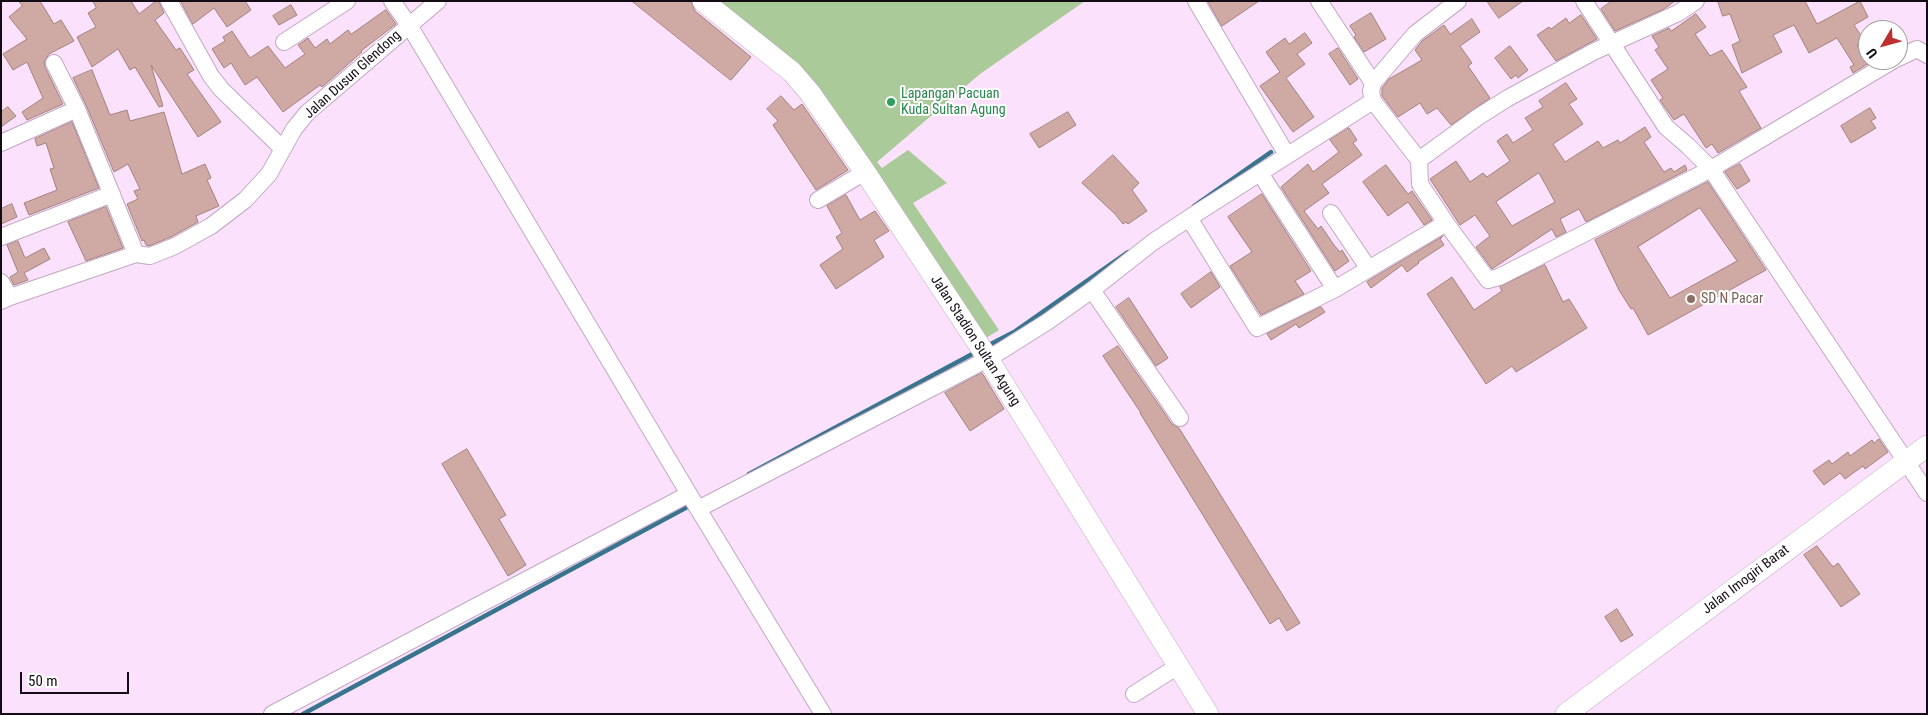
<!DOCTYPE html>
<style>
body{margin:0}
#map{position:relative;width:1928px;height:715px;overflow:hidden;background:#fbe1fc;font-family:"Roboto Condensed",sans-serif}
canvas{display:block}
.frame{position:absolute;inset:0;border:2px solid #140c15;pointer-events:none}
.north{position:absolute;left:1858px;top:20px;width:50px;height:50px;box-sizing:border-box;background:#fff;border:1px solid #a19ea1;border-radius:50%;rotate:233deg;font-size:14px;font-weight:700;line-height:20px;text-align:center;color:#140c15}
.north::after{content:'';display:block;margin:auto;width:18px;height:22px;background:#be2f30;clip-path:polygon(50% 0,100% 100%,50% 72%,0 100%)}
.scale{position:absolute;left:20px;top:672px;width:109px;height:22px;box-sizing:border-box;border:2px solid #140c15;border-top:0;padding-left:6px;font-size:15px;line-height:18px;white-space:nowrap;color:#140c15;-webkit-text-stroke:4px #fff;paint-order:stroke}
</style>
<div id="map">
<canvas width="1928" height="715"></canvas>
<div class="frame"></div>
<div class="north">U</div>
<div class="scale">50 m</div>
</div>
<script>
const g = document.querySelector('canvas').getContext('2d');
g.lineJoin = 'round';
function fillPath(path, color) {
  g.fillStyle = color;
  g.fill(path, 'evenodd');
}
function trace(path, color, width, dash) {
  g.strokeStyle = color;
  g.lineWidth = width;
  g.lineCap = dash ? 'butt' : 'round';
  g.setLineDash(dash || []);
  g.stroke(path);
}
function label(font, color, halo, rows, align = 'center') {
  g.font = font + ' "Roboto Condensed",sans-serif';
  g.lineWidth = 4;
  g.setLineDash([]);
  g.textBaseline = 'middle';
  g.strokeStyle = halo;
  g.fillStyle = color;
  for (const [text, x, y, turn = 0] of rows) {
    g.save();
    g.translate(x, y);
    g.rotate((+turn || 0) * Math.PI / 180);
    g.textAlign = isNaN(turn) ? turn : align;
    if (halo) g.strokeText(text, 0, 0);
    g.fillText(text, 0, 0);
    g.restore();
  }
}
fillPath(new Path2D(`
 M720,1H1085L980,74L877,162L882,168L908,150L947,183L913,203L999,330L986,338L902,213Z`), '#aaca99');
trace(new Path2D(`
 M1194,206L1271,152
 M987,346L1014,332L1128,252
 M749,474L976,352
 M303,714L691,505`), '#38748e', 4.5);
const building = new Path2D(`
 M19,1H40L54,24L61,20L74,41L49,54L44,62L45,67L63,104L27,120L22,112L43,98L27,62L13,70L3,54L27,39L9,17L22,6Z
 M93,1H131L139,14L156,1H159L164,13L155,20L176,50L180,48L194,70L187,74L221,122L198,137L151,65L163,106L159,107L135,67L130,70L118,49L92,67L77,37L96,27L88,13L96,8Z
 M181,1H245L251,10L227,27L214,8L193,24Z
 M632,1H691L695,11L751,57L731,80Z
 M1208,1H1259L1222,26Z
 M1487,1H1523L1499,18Z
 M1612,1H1675L1664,9L1615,31L1601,9Z
 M1718,1H1805L1817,24L1860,1L1868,17L1854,25L1864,40L1857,45L1869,63L1853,73L1850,67L1854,65L1837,38L1809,53L1794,25L1773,35L1782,52L1742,73L1732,45L1740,41L1730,14L1723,16Z
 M291,5L297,15L279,25L273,16Z
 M386,10L396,24L361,51L362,52L322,87L320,85L283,112L257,77L245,85L231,63L224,68L212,49L225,41L223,37L232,31L250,58L268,46L285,68L305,54L298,45L308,38L315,48L327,39L330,44L348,30L351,34Z
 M1371,13L1386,39L1364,52L1354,37L1356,35L1350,26Z
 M1696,14L1706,27L1695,34L1710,56L1722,50L1747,87L1739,91L1761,128L1718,153L1712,144L1706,148L1684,114L1674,120L1660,100L1663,98L1651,80L1668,69L1655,50L1659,47L1652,36L1669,28L1671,31Z
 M1581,15L1597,39L1556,61L1537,35L1549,27L1551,29L1566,18L1569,23Z
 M1472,19L1480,32L1460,46L1472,63L1468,66L1490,98L1451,125L1437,108L1427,114L1420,103L1398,117L1382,96V88L1389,79L1422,60L1415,50L1422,41L1444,25L1450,34Z
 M1305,33L1312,43L1297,54L1305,64L1286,78L1314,117L1293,132L1260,86L1280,72L1266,52L1285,38L1289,44Z
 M1510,46L1528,70L1518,78L1516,75L1511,79L1495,58Z
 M1338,48L1358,79L1350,85L1329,54Z
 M92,70L110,115L127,110L130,121L164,112L182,174L205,164L211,178L207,180L219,206L196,216L198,222L171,237L149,246L146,245L144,240L142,241L127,204L138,199L134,191L140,189L128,164L114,172L86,105L73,78Z
 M1566,83L1577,99L1569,104L1583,124L1553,144L1565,162L1598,141L1603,148L1618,140L1620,143L1645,127L1651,137L1644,142L1664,172L1671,168L1674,172L1685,165L1687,170L1586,222L1579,209L1560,219L1566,232L1556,237L1552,229L1492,269L1476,247L1490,236L1475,215L1460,225L1430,179L1456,161L1470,182L1483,173L1487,177L1510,161L1497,141L1507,134L1513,143L1533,130L1525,118L1543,107L1539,101ZM1539,173L1555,202L1512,226L1496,202Z
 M781,96L794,110L802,104L848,170L816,190L773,125L778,121L767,109Z
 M8,107L16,116L1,127V112Z
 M1870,108L1876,118L1871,121L1876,128L1851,143L1841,126Z
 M1068,112L1076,125L1039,148L1030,134Z
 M72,122L99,188L29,215L24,203L57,190L50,169L54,168L46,143L37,146L35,139Z
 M1349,128L1357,140L1353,143L1362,155L1322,184L1329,193L1304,211L1318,229L1321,226L1334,245L1340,252L1342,250L1349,261L1335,271L1281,187L1308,164L1313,172L1339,152L1330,140Z
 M1113,155L1139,183L1132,190L1147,211L1128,224L1126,222L1123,224L1115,214L1082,183Z
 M1740,164L1750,181L1737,189L1725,172Z
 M1386,165L1408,194L1412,191L1432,220L1424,225L1408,202L1388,216L1363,182Z
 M1708,182L1766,270L1648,335L1633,308L1631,309L1619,290L1595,240ZM1700,208L1737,261L1670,298L1638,247Z
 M1262,194L1311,271L1295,281L1304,294L1261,315L1230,266L1252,252L1228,217Z
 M846,195L860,220L875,211L889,231L874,240L884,257L836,289L820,265L843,249L836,237L842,233L827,206Z
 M12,204L17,217L1,224V209Z
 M106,207L123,248L86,261L68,222Z
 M1443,236L1440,239L1444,245L1418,262L1419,263L1407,272L1402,265L1371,288L1367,282Z
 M18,241L25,258L44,248L50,259L24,273L28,280L14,285L10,277L18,272L7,245Z
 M1545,265L1563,302L1569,299L1587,328L1516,372L1512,366L1486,384L1427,294L1452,277L1474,310L1502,291L1500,287Z
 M1211,272L1220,287L1191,308L1181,294Z
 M1129,298L1168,358L1156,366L1116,307Z
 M1321,307L1325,312L1299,328L1296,324L1271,340L1267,334Z
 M1118,346L1172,424L1179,428L1300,623L1287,631L1279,618L1270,624L1140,413H1141L1103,356Z
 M982,373L1004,409L970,431L945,393Z
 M1879,439L1888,452L1865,469L1863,466L1845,479L1840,473L1824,485L1813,471L1829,460L1832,464L1848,452L1850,456L1872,440L1874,443Z
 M467,449L506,515L499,519L526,565L508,576L442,464Z
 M1817,546L1833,567L1838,563L1860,594L1841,607L1804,555Z
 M1617,609L1633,635L1621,642L1605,617Z`);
fillPath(building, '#cfa9a3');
trace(building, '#a5817c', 1);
const minor = new Path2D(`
 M169,1L211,76L221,89L283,149
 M392,1L409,25L689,494L823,714
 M1196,1L1287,155
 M1319,1L1373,83
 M1584,1L1666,127L1688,146L1711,169L1927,493
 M284,42L347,1
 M1898,58L1917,49L1927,55
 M1373,101L1419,160L1420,184L1446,223L1488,280L1499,277L1711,169L1894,60
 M77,109L136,254
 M1,143L77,109L54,63
 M1419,160L1478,117L1508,98L1593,52L1678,13L1696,1
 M1260,173L1335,289
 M818,200L865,172
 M1331,213L1369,269
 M1189,218L1257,328L1335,289L1446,223
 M1,237L112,194
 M1,282L10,297
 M1092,290L1180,418
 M1,301L10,297L136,254L150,256L175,246L211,226L245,200L269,174L294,129L307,113L438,1
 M698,509L988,359L1047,322L1092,290L1153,242L1189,218L1373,101L1371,91L1373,83L1415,34L1458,1
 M1134,694L1178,666
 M272,714L689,494`);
const major = new Path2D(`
 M703,1L792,72L810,93L865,172L985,354L1208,714
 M1566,714L1927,446`);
trace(minor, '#c1a8c2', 18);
trace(major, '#c1a8c2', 22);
trace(minor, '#fff', 16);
trace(major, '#fff', 21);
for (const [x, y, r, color] of [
 [891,102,5,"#2e9e5b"],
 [1691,299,5,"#8d6e63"]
]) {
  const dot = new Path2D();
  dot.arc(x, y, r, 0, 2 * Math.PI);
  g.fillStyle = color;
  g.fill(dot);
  trace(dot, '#fff', 2);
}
label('14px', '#140c15', '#fff', [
 ["Jalan Dusun Glendong",353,75,-42],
 ["Jalan Stadion Sultan Agung",975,341,57],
 ["Jalan Imogiri Barat",1746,580,-37]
]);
label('14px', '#27864d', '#fff', [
 ["Lapangan Pacuan",901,94],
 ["Kuda Sultan Agung",901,110]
], 'left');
label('14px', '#785e54', '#fff', [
 ["SD N Pacar",1701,299]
], 'left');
</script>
